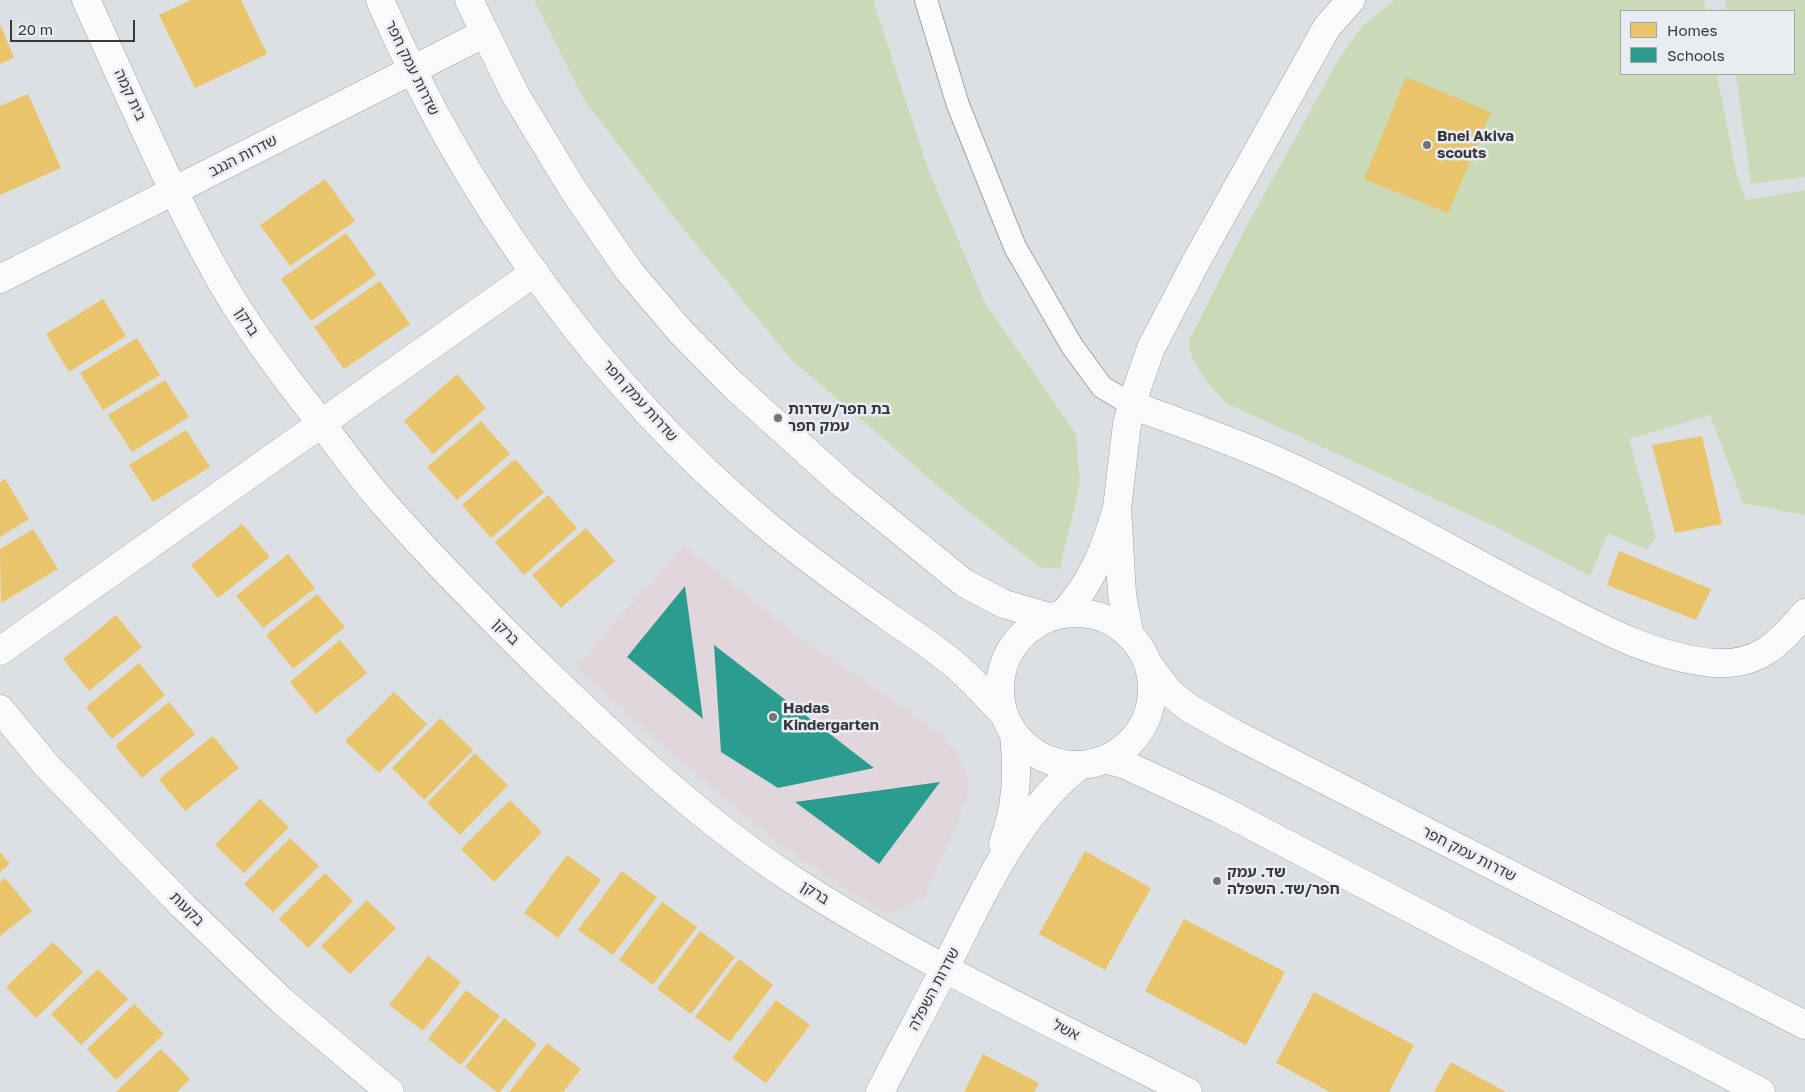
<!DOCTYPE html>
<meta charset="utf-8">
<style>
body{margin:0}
#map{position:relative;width:1805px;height:1092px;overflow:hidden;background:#dde0e2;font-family:"Golos Text",sans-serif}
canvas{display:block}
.legend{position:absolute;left:1620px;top:10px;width:175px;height:65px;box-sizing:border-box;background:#e9edf2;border:1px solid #a2a5a9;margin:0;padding:6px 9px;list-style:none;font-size:15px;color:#37393b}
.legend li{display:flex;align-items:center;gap:10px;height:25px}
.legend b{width:25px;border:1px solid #a2a5a9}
.scale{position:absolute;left:10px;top:20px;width:125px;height:22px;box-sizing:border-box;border:2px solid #37393b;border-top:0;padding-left:6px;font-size:15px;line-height:18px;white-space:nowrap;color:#37393b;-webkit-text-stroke:4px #e9edf2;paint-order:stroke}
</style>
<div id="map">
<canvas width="1805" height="1092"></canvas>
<ul class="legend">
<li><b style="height:14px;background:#e9c46a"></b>Homes</li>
<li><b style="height:14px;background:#2a9d8f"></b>Schools</li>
</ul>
<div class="scale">20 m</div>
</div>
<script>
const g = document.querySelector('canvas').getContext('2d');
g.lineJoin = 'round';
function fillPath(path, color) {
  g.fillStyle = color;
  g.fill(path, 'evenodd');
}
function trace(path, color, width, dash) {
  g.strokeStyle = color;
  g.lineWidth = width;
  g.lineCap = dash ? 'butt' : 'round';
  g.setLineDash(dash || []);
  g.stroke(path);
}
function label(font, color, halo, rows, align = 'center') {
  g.font = font + ' "Golos Text","Noto Sans Hebrew",sans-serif';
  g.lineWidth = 5;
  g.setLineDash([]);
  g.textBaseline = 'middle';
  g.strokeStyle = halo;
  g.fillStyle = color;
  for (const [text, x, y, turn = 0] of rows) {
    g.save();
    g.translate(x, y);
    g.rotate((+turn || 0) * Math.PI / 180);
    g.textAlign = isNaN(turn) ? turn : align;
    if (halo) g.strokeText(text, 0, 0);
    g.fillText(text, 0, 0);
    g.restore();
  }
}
fillPath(new Path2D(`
 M684,545L801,639L886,695L945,738L963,764L969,790L958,822L925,896L892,914L872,907L778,844L672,754L576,667Z`), '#e2d6dd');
fillPath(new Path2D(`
 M534,0H873L928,169L985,303L1076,434L1080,482L1060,569L1039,567L952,498L792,360L684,230L584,100Z
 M1395,0H1704L1706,11H1621V74H1717L1736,172L1746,200L1805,190V515L1743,503L1710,415L1629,439L1656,537L1647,550L1608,533L1590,576L1494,526L1226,403C1209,384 1191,367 1189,341L1245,229L1340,57L1362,26Z
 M1725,0H1805V177L1751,184L1736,74H1794V11H1727Z`), '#cadab8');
fillPath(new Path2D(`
 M191,0H241L267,54L195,88L159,15Z
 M0,24L14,58L0,64Z
 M1406,77L1491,112L1448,213L1364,179Z
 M28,94L61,168L0,195V106Z
 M325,179L355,221L290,266L260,225Z
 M346,233L376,275L311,321L281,279Z
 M380,281L410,324L344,369L314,327Z
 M103,299L126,336L69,372L46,334Z
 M137,338L160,375L103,410L80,373Z
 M457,374L486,408L433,454L404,421Z
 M165,380L189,417L132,452L108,415Z
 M481,421L510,454L457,500L427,467Z
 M186,430L210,467L153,502L129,465Z
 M1702,436L1722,524L1675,533L1652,445Z
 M515,459L544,492L491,538L462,505Z
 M5,479L29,519L0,537V482Z
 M548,495L577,528L524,575L495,542Z
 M242,524L270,557L218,598L191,565Z
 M586,528L615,561L561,608L532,575Z
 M33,529L58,569L1,603L0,549Z
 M1619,551L1711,589L1696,620L1607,585Z
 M288,554L315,588L263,628L236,596Z
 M317,594L345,627L293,669L266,635Z
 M116,615L142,647L89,691L63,659Z
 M340,640L367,673L316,714L290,682Z
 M139,663L165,695L112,739L86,707Z
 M394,692L427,724L379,773L345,741Z
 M169,702L195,734L142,778L115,746Z
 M440,718L473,750L424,800L392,768Z
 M213,736L239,768L185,811L159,779Z
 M475,753L508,785L460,835L427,803Z
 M260,799L289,827L244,873L215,845Z
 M510,800L542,832L494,882L461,849Z
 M290,838L319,866L273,912L244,884Z
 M1085,851L1151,888L1105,970L1039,934Z
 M0,852L10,864L0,872Z
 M567,855L601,880L558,938L524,913Z
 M622,871L657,897L613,955L578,930Z
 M325,873L353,901L308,948L279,919Z
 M5,878L32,911L0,936V882Z
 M367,900L396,928L350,974L321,946Z
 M662,902L697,927L653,985L619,960Z
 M1184,919L1285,972L1246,1045L1145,991Z
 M700,931L735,957L691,1014L657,989Z
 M53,942L83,972L36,1018L6,987Z
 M428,956L461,982L423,1031L389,1005Z
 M739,959L773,985L730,1042L695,1017Z
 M98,969L128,999L81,1045L51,1014Z
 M466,990L500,1016L461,1065L428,1039Z
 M1314,992L1414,1045L1389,1092H1330L1276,1063Z
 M776,1000L810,1025L766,1083L732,1058Z
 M134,1004L164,1034L116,1080L87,1049Z
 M504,1018L537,1044L500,1092H497L465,1067Z
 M547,1043L581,1069L563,1092H509Z
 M161,1049L190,1079L177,1092H116Z
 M983,1054L1039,1083L1034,1092H964Z
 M1451,1062L1506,1092H1434Z`), '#e9c46a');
fillPath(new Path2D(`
 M685,586L703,719L627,657Z
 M714,645L874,768L778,788L721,752Z
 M940,782L879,864L795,802Z`), '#2a9d8f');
const lane = new Path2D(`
 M926,0L958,105L1015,247L1072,346L1102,387L1132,405`);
const street = new Path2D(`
 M86,0C129,94 170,191 221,281C249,330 283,375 318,419C340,448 362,479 387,507C438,565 493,620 548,674C625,748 703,821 793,880C918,961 1055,1024 1188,1092
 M0,279L485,33
 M1132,405C1195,428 1258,450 1318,480C1389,514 1459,554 1529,591C1588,621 1647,657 1714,663C1758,666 1779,644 1805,613
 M1117,508L1127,424L1137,388L1151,348L1197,260L1327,27L1351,0
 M1063,614C1092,583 1105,549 1117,508L1122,594L1130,636
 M0,651L535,272
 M0,709L47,766L183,906L282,1001L390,1092
 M1003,843C1017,807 1018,772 1014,734
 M880,1092C902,1049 925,1007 947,964C983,893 1017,815 1080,765`);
const secondary = new Path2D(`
 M380,0C464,196 601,387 765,524C806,558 849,589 893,620C914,634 936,649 955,665C972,679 987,697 1003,713
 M469,0L515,94L572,188L629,271L680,331L733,385L844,485L964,583L1004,604L1049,617
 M1000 689a76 76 0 1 1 152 0a76 76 0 1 1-152 0Z
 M1148,664L1169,692L1189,708L1233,733L1805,1025
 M1105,759L1126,765L1218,808L1761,1092`);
trace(lane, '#a0a2a4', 24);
trace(street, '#a0a2a4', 29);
trace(secondary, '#a0a2a4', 29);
trace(lane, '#fafafb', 22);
trace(street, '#fafafb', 28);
trace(secondary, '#fafafb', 28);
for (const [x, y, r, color] of [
 [1427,145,5,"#717375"],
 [778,418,5,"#717375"],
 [773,717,5,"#717375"],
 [1217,881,5,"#717375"]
]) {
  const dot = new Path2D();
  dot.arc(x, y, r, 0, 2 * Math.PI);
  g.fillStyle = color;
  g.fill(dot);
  trace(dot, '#e9edf2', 2);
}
label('15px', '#37393b', '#e9edf2', [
 ["שדרות עמק חפר",412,68,64],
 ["בית קמה",130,95,65],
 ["שדרות הנגב",243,156,-27],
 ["ברקן",247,322,57],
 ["שדרות עמק חפר",640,401,48],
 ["ברקן",506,632,45],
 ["שדרות עמק חפר",1469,854,27],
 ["ברקן",815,893,32],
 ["בקעות",187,909,45],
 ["שדרות השפלה",934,989,-62],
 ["אשל",1066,1030,27]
]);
label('bold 15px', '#37393b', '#e9edf2', [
 ["Bnei Akiva",1437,136],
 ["scouts",1437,153],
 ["בת חפר/שדרות",788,409],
 ["עמק חפר",788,426],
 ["Hadas",783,708],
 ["Kindergarten",783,725],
 ["שד. עמק",1227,872],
 ["חפר/שד. השפלה",1227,889]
], 'left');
</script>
